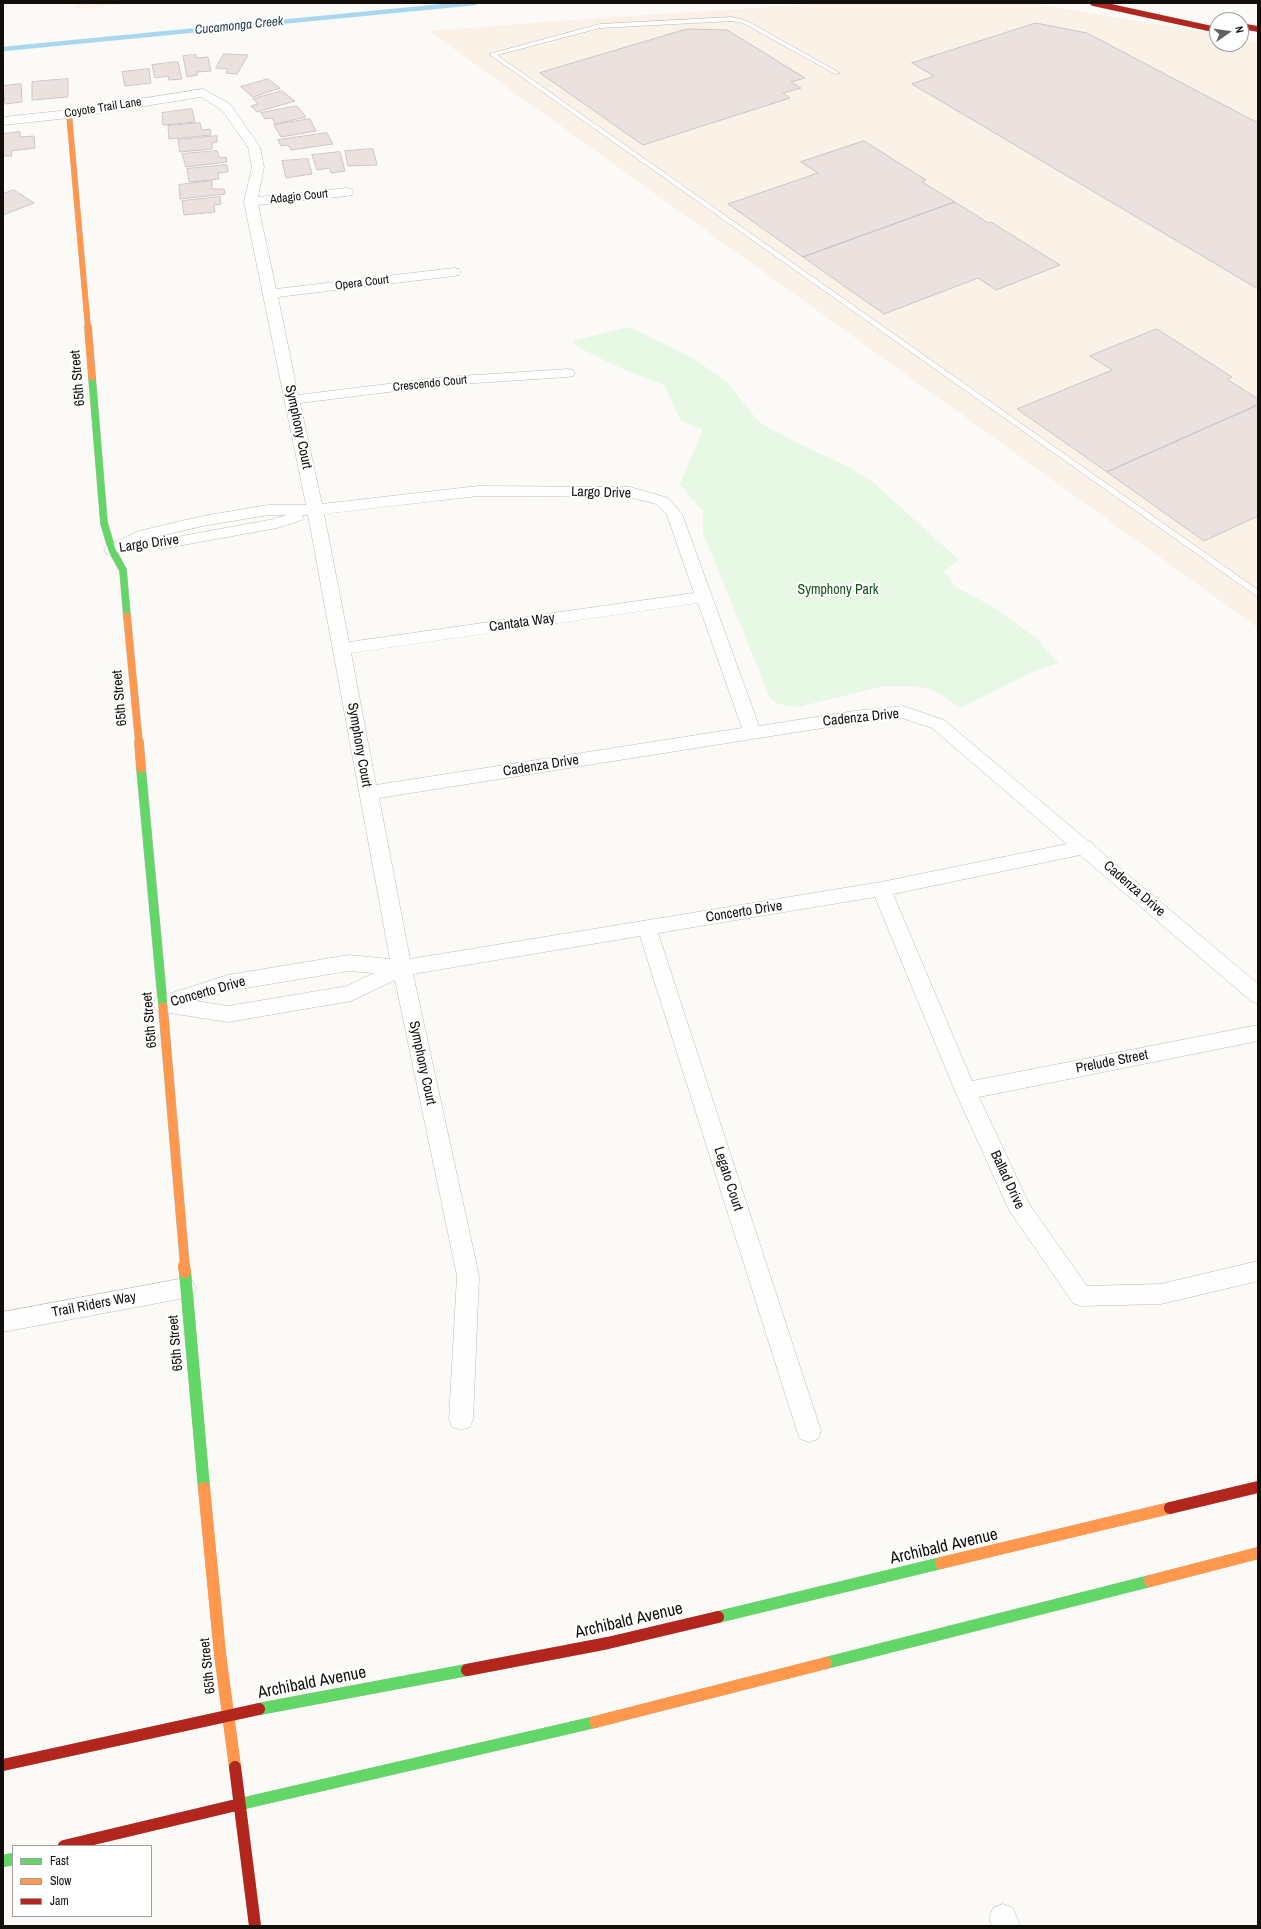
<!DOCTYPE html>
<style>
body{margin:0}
#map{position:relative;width:1261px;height:1929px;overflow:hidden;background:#fcfaf7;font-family:"Archivo Narrow",sans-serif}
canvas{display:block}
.frame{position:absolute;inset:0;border:4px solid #120f0b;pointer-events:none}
.legend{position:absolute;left:12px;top:1845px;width:140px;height:72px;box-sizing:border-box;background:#fff;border:1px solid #a09f9d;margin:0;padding:5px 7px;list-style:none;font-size:12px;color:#120f0b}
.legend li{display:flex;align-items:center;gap:8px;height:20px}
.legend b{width:20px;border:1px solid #a09f9d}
.north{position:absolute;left:1209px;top:12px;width:40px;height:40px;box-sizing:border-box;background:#fff;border:1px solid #a09f9d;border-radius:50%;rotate:77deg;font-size:11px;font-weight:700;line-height:16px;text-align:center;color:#120f0b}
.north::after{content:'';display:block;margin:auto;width:14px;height:18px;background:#64615e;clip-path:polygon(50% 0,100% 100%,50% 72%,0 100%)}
</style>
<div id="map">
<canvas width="1261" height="1929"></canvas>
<div class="frame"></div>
<ul class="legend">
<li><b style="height:5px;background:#63d668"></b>Fast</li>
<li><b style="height:5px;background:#ff974d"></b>Slow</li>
<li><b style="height:5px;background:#b3261e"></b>Jam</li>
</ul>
<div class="north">N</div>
</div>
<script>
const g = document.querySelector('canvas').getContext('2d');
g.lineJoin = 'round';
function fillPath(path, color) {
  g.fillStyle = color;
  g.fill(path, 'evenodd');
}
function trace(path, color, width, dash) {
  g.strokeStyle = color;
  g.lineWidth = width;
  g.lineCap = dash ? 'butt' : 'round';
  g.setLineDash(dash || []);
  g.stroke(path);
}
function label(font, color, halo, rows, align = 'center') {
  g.font = font + ' "Archivo Narrow",sans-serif';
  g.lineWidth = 4;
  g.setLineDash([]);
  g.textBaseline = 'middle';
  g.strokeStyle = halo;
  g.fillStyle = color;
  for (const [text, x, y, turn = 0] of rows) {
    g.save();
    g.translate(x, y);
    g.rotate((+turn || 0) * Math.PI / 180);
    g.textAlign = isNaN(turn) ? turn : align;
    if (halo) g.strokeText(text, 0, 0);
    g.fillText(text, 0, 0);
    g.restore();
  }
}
fillPath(new Path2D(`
 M75,3H134L76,9Z
 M828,3H1032L1217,34V44H1241V39L1258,43V628L429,31L572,20Z`), '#faf2e6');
fillPath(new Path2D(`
 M629,327L693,358L727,382L759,422L787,438L849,467L874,483L959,560L944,571L957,588L990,605L1035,637L1059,663L1039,669L960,708L944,696L928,688L906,686H884L798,707L778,704L770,698L703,533V512L680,484L703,429L681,421L664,385C642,376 619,369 598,357C589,351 580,351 572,341Z`), '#e7f9e4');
trace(new Path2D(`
 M3,49L475,3`), '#a9d8ee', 4.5);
const building = new Path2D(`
 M1036,23L1087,33L1258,123V289L912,84L934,76L912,63Z
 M687,29L727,30L805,78L791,82L801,88L783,93L790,98L643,145L540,73Z
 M224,54L248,55L237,74L226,73L228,69L216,68Z
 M196,55V58L208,57L211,71L197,72V75L187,77L183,56Z
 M178,62L182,79L169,80L168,76L155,78L152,65Z
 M149,69L151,83L125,86L122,72Z
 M68,79V97L32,100V82Z
 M268,79L280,88L253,97L241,87Z
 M21,84L22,102L5,104L3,86Z
 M282,91L295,101L257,112L251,106L258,104L253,99Z
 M297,106L306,117L275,124L272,118L265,119L261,113Z
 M192,109L195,122L163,125L162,113Z
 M310,119L316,131L281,137L274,125Z
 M200,123L202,130L210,129L211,135L169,139L168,126Z
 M20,132V137L34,136L35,148L11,151L12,156H3V134Z
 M327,133L333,144L291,150L288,145L281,146L278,140Z
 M217,136V142L212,143V149L180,152L178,140Z
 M864,141L926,180L922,182L955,202L803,257L728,204L818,173L801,162Z
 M373,149L377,165L348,166L345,151Z
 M217,151L220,158L226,157L227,162L186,167L182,154Z
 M340,152L345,171L331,173L330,168L317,170L312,155Z
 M308,159L312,174L286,178L282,161Z
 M227,165L228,172L218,173L219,179L189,182L187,169Z
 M212,181V189H224L225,194L180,199L179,185Z
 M14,190L34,203L3,215V194Z
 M220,197L221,204L214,205L215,212L184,215L182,201Z
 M955,202L988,223L991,222L1060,265L996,290L978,278L884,314L803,257Z
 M1157,329L1232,377L1227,379L1258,399V405L1107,472L1017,409L1112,370L1090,356Z
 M1258,405V516L1204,541L1107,472Z`);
fillPath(building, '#ebe2df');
trace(building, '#ccc7c6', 1);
const lane = new Path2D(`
 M732,17L747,21L840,73L835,74L743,23L732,21L600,28L497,55L1258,590V597L489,54L600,24Z`);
const street = new Path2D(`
 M203,89L230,104L260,147L264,167L258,197L347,188L352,189L353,192L352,195L347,196L258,205L276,289L454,268L459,269L461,272L459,275L454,276L278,297L298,395L445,377L568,369L573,370L575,373L573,376L568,377L445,385L300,403L322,504L478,486L630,487L668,498L682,514L759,726L854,711L903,706L944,720L1088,841L1092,842L1094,846L1258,984V1004L1251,1001L1080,855L893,894L972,1081L1258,1025V1041L979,1097L1029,1204L1087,1286L1161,1284L1258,1261V1281L1161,1304L1081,1306L1073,1303L1009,1210L955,1091L875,897L658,933L821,1431L818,1439L809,1442L800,1439L797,1431L640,936L413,974L479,1276L473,1419L470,1427L461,1430L452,1427L449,1419L457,1276L395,980L351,1001L228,1022L163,1012L156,1010L153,1004L156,998L228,975L349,955L390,959L308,515H302L304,517L302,520L277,528L161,549L155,547L153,544L155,541L274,519L287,515H268L203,526L150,538L112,555L106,554L104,550L106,546L139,531L203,516L268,505H306L244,202L252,167L248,147L222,110L201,97L69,118L3,125V117L69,110ZM478,496L629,497L656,504L667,515L694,593L349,642L324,514ZM698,603L742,728L376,785L351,653ZM902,718L932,728L1067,844L881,882L410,959L379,798L854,723ZM349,971L374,973L347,986L228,1006L196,1001L228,991Z
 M185,1278L193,1281L196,1288L193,1295L185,1298L3,1332V1312Z
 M1003,1904L1013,1908L1020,1926H992L989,1918L993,1908Z`);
const fastFar2 = new Path2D(`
 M92,377L104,523L112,550L123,570L127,616`);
const fastFar1 = new Path2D(`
 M141,768L163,1007`);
const fast = new Path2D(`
 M185,1272L204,1488
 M718,1617L941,1563
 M826,1663L1150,1581
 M259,1709L467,1670
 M232,1806L595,1722
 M3,1861L13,1859`);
const slowFar3 = new Path2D(`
 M69,114L88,328`);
const slowFar2 = new Path2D(`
 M88,327L92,377
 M127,616L139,743`);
const slowFar1 = new Path2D(`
 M139,742L141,768
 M163,1007L185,1267`);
const slow = new Path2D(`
 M184,1266L185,1272
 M204,1488L220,1654L235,1767
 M941,1563L1170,1508
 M1150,1581L1258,1553
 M595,1722L826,1663`);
const jamFar1 = new Path2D(`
 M1093,3L1217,30
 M1241,26L1258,29`);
const jam = new Path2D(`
 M1170,1508L1258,1487
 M467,1670L608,1643L718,1617
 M3,1765L259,1709
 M235,1767L255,1926
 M64,1846L232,1806`);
trace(lane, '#bdbbb7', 1);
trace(street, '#bdbbb7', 1);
trace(fastFar2, '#bdbbb7', 8);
trace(fastFar1, '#bdbbb7', 10);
trace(fast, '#bdbbb7', 12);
trace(slowFar3, '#bdbbb7', 6);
trace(slowFar2, '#bdbbb7', 8);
trace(slowFar1, '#bdbbb7', 10);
trace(slow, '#bdbbb7', 12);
trace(jamFar1, '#bdbbb7', 6);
trace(jam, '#bdbbb7', 12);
trace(new Path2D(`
 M1066,3L1075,5`), '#dcdbda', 1.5, [0.5, 2]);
fillPath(lane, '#fffefe');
fillPath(street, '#fffefe');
trace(fastFar2, '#63d668', 7);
trace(fastFar1, '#63d668', 9);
trace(fast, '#63d668', 12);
trace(slowFar3, '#ff974d', 5.5);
trace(slowFar2, '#ff974d', 7);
trace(slowFar1, '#ff974d', 9);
trace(slow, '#ff974d', 12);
trace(jamFar1, '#b3261e', 5.5);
trace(jam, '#b3261e', 12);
label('12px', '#120f0b', '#fff', [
 ["Coyote Trail Lane",103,108,-9],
 ["Adagio Court",299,197,-6],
 ["Opera Court",362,283,-7],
 ["Crescendo Court",430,384,-6]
]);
label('italic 13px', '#193947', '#fff', [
 ["Cucamonga Creek",239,26,-6]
]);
label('14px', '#120f0b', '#fff', [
 ["65th Street",78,378,-95],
 ["Symphony Court",298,427,78],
 ["Largo Drive",601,493,2],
 ["Largo Drive",149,544,-8],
 ["Cantata Way",522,623,-8],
 ["65th Street",120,698,-95],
 ["Cadenza Drive",861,718,-6],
 ["Symphony Court",359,745,80],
 ["Cadenza Drive",541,766,-9],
 ["Cadenza Drive",1134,889,41],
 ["Concerto Drive",744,912,-9],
 ["Concerto Drive",208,992,-16],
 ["65th Street",150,1020,-95],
 ["Prelude Street",1112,1062,-11],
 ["Symphony Court",422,1063,78],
 ["Legato Court",728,1179,72],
 ["Ballad Drive",1007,1180,65],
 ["Trail Riders Way",94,1305,-11],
 ["65th Street",176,1343,-95],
 ["65th Street",208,1666,-96]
]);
label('14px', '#105419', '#fff', [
 ["Symphony Park",838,590]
]);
label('17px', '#120f0b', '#fff', [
 ["Archibald Avenue",944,1547,-13],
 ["Archibald Avenue",629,1621,-13],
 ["Archibald Avenue",312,1683,-11]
]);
</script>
